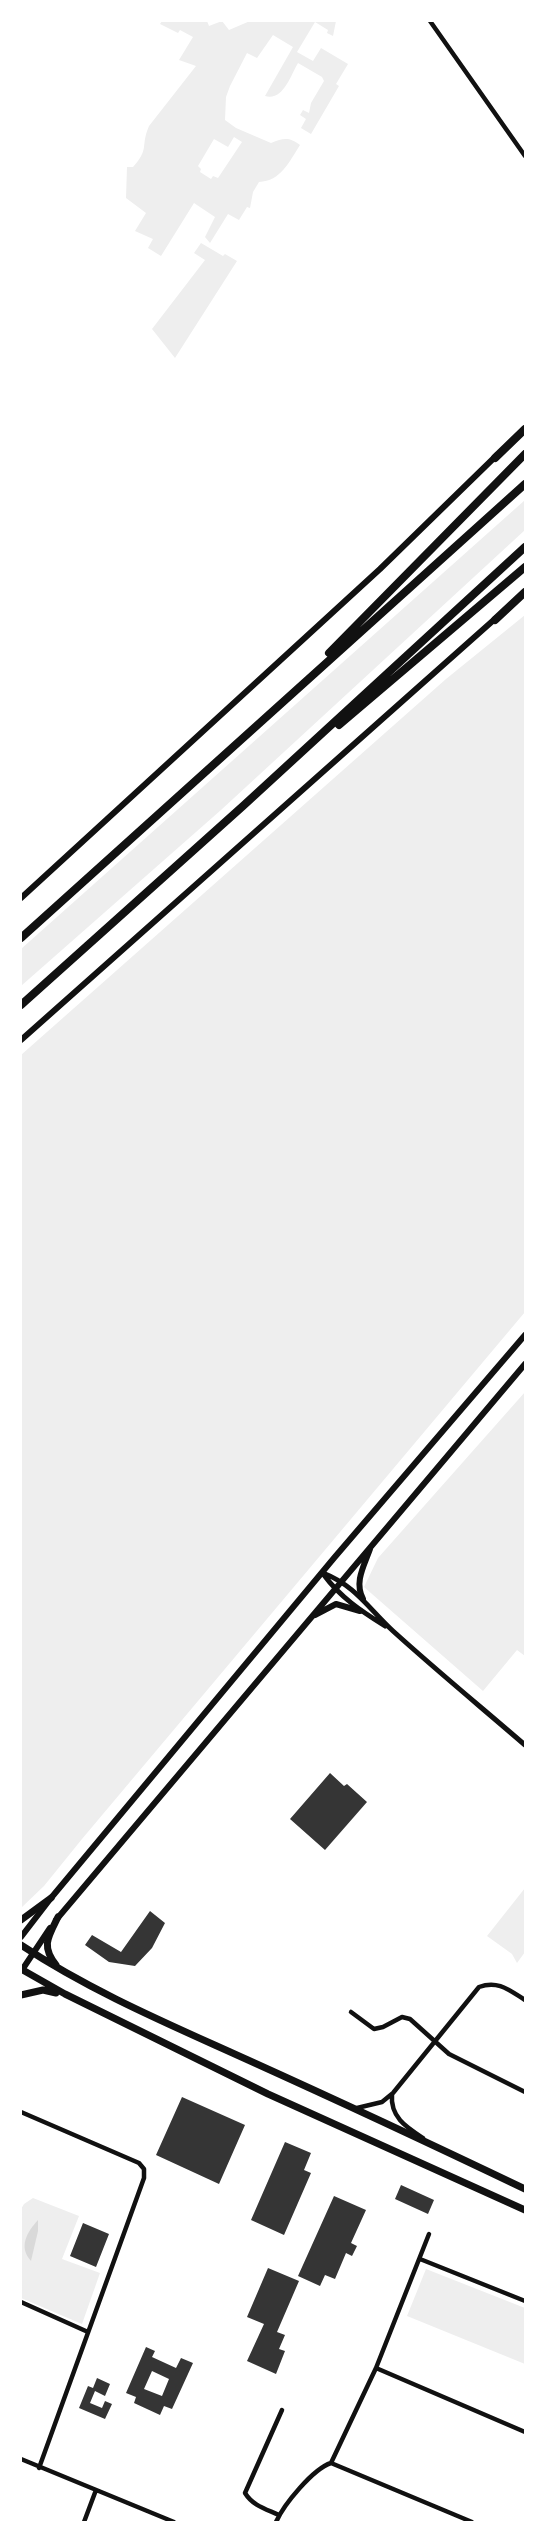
<!DOCTYPE html>
<style>
body{margin:0}
#map{position:relative;width:546px;height:2543px;overflow:hidden;background:#fff;font-family:"Fira Sans",sans-serif}
canvas{display:block}
.frame{position:absolute;inset:0;border:22px solid #fff;pointer-events:none}
</style>
<div id="map">
<canvas width="546" height="2543"></canvas>
<div class="frame"></div>
</div>
<script>
const g = document.querySelector('canvas').getContext('2d');
g.lineJoin = 'round';
function fillPath(path, color) {
  g.fillStyle = color;
  g.fill(path, 'evenodd');
}
function trace(path, color, width, dash) {
  g.strokeStyle = color;
  g.lineWidth = width;
  g.lineCap = dash ? 'butt' : 'round';
  g.setLineDash(dash || []);
  g.stroke(path);
}
fillPath(new Path2D(`
 M162,21H207L209,26L222,21L229,30L250,21H336L333,36L327,33L328,30L315,22L297,52L313,61L321,48L348,64L336,84L339,86L311,134L301,128L306,119L300,115L303,110L309,113L311,103L324,81L322,77L298,63C290,77 283,101 265,96L293,47L273,35L257,58L247,53L230,86L226,97L225,120L236,128L271,143C284,138 289,137 300,145C289,162 281,181 259,182L253,192L250,208L247,207L239,220L228,214L210,243L205,237L215,217L194,203L161,256L148,248L153,239L135,231L146,213L126,198L127,167H133C150,148 140,147 149,126L196,66L179,60L193,37L180,30L178,33L160,24ZM234,137L242,142L218,178L213,176L211,179L200,172L201,169L198,166L214,139L228,147Z
 M201,243L223,256L225,254L237,261L175,358L152,329L205,260L194,253Z
 M525,500V530L221,810L21,986V949Z
 M525,615V1312L82,1839L44,1886L21,1908V1055L446,679Z
 M525,1392V1656L517,1650L483,1691L364,1587L378,1558Z
 M525,1888V1952L517,1963L512,1954L487,1936Z
 M33,2198L79,2216L62,2259L100,2273L82,2324L21,2298V2209L24,2204Z
 M426,2269L525,2308V2364L407,2316Z`), '#eee');
fillPath(new Path2D(`
 M38,2220V2231L31,2261C18,2247 27,2232 38,2220Z`), '#d9d9d9');
fillPath(new Path2D(`
 M330,1773L344,1786L347,1784L367,1802L325,1850L290,1819Z
 M150,1911L165,1923L152,1948L135,1966L109,1962L85,1945L92,1935L121,1952Z
 M182,2097L245,2125L219,2184L156,2155Z
 M285,2142L311,2153L304,2170L311,2173L284,2235L251,2220Z
 M401,2185L434,2200L428,2214L395,2199Z
 M334,2196L366,2210L351,2243L357,2246L352,2256L346,2253L335,2279L325,2275L320,2286L298,2276Z
 M83,2223L109,2234L96,2267L70,2256Z
 M268,2268L299,2281L277,2332L285,2335L279,2349L285,2351L276,2374L247,2361L264,2324L247,2317Z
 M146,2347L155,2351L152,2357L176,2368L181,2358L193,2363L172,2409L164,2406L160,2415L134,2403L136,2397L126,2393ZM152,2371L169,2379L162,2396L144,2389Z
 M97,2378L110,2384L105,2396L95,2391L90,2403L102,2408L105,2401L112,2404L105,2419L79,2408L88,2386L93,2388Z`), '#353535');
trace(new Path2D(`
 M430,21L525,156
 M351,2012L374,2029L383,2027L402,2017L410,2019L449,2054L525,2092
 M392,2094C390,2117 406,2127 423,2138
 M357,2108L382,2102L393,2093L479,1987C498,1980 509,1990 525,2000
 M21,2112L139,2163L144,2169V2178L39,2468
 M420,2259L525,2301
 M21,2302L88,2332
 M376,2368L525,2432
 M21,2459L174,2522
 M331,2463L472,2522
 M279,2515C266,2509 253,2506 245,2493L282,2410
 M84,2522L96,2490
 M276,2522C284,2504 313,2469 331,2463L376,2368L429,2234`), '#111', 4.5);
trace(new Path2D(`
 M323,1573C356,1586 368,1608 393,1631C436,1670 481,1707 525,1745
 M324,1575C340,1597 361,1611 385,1626`), '#111', 5);
trace(new Path2D(`
 M21,898L380,569L497,455
 M21,1040L496,618
 M363,1599C354,1582 364,1566 370,1549
 M315,1615L336,1604L360,1611
 M56,1920L525,1364
 M21,1937L51,1898L334,1558L525,1335
 M22,1970L50,1928`), '#111', 6);
trace(new Path2D(`
 M21,1920L51,1898
 M21,1945C92,1992 171,2025 248,2060C341,2102 433,2145 525,2189
 M56,1965C41,1946 48,1937 58,1917
 M21,1969L65,1994L268,2094L525,2210
 M21,1995L43,1990L56,1993`), '#111', 7);
trace(new Path2D(`
 M495,458L525,429
 M495,620L525,592
 M329,653L525,454
 M339,725L525,567
 M21,938L525,484
 M21,1005L243,806L525,547`), '#111', 8);
</script>
